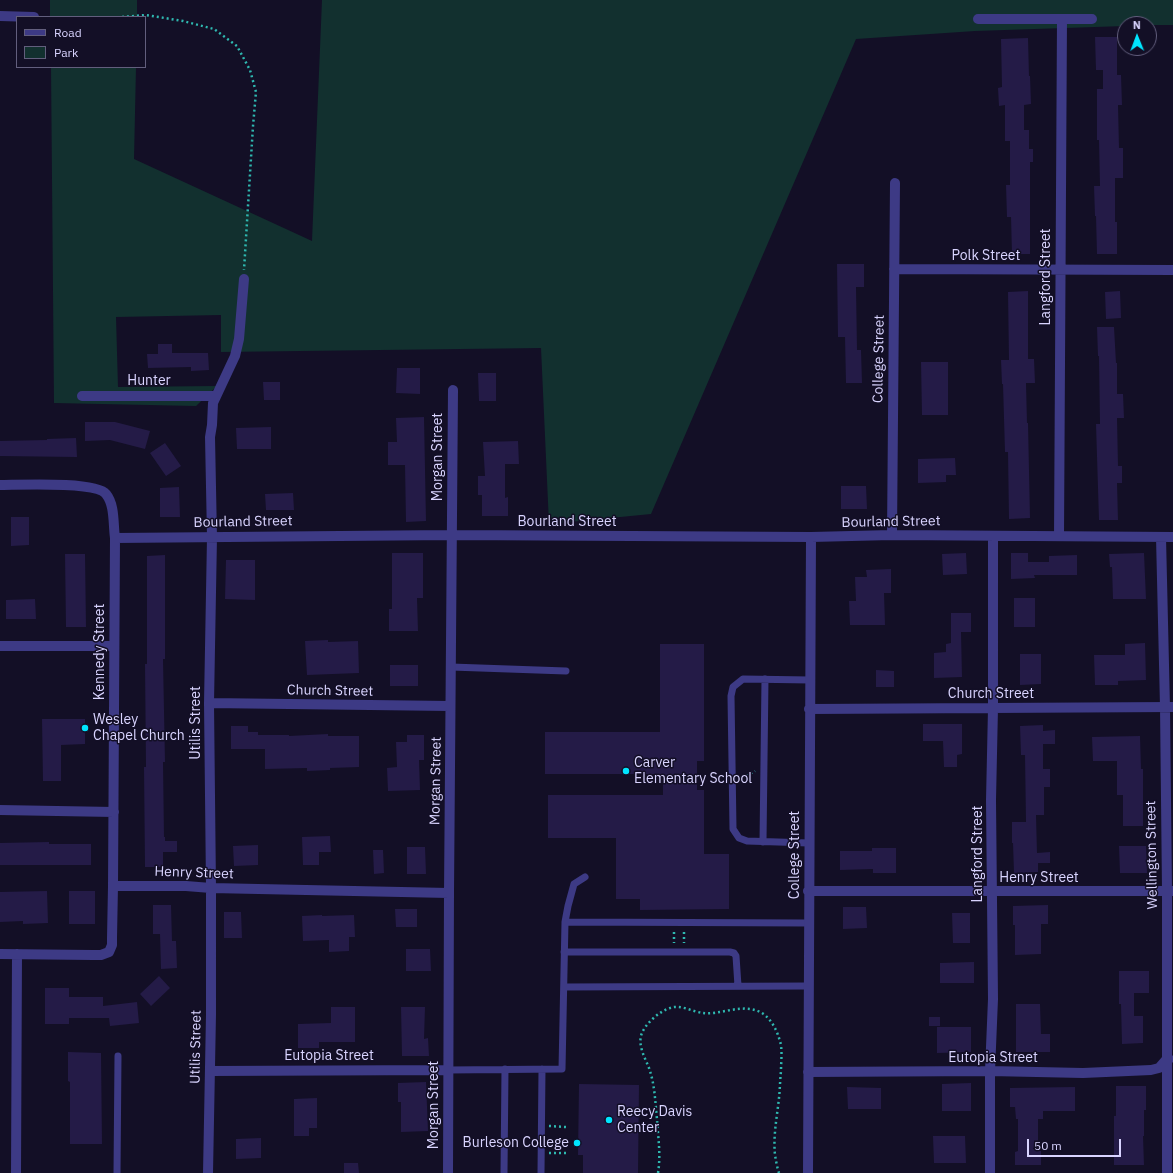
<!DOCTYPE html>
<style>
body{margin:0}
#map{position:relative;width:1173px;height:1173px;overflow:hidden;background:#130f26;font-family:"IBM Plex Sans",sans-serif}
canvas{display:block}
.legend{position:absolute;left:16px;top:16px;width:130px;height:52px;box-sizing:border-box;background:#130f26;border:1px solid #625e7d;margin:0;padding:5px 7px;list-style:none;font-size:12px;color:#d9d4ff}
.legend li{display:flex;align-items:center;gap:8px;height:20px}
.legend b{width:20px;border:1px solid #625e7d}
.north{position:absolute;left:1117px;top:16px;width:40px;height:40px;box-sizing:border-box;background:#130f26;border:1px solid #625e7d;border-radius:50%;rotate:359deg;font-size:11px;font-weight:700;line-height:16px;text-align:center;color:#d9d4ff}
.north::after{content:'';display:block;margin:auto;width:14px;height:18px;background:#00e5ff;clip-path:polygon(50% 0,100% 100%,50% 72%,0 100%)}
.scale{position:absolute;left:1027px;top:1139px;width:94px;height:18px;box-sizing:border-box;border:2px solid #d9d4ff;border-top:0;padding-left:5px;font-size:12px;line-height:14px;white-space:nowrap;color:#d9d4ff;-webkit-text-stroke:3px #130f26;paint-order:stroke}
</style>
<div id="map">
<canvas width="1173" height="1173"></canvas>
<ul class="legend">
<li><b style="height:5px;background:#3d3a85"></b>Road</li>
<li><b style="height:11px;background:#12302f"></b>Park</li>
</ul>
<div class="north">N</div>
<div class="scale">50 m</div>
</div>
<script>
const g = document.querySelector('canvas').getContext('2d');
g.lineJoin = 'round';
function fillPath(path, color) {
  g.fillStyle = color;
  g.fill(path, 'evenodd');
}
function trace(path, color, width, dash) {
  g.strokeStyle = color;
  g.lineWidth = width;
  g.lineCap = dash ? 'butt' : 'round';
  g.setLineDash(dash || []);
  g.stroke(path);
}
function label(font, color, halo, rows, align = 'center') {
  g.font = font + ' "IBM Plex Sans",sans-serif';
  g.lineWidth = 3;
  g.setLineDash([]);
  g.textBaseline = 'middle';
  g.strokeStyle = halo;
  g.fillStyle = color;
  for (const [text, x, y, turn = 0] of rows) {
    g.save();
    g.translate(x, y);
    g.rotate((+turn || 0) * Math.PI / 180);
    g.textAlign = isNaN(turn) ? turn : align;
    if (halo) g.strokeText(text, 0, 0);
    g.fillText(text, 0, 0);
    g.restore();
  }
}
fillPath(new Path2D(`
 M50,0H137V17H50Z
 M322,0H1173V25H1149V24H1125V26L975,31L856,39L651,514L549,524L541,348L221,352V315L116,317L118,387L217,386L196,406L54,403L51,67H136L134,159L312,241Z`), '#12302f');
fillPath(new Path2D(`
 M1095,37H1117V75H1121L1122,105H1118L1119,148H1123V178H1115V222H1117V254H1097L1096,216H1095L1094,186H1100L1099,140H1097V89H1103V70H1096Z
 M1028,38L1029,76H1030L1031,104L1024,105V130H1029V149H1033V162H1030V254H1012L1011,217H1007L1006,185H1010V141H1005V105L999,106L998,88L1002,87L1001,39Z
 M837,264H864V287H856L857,350H861L862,383H846L845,337H838Z
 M1028,291V359H1034L1035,383H1026L1027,423H1028L1030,518L1009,519L1008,452H1005L1003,384H1002L1001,360H1009L1008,292Z
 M1120,291L1121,318L1106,319L1105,292Z
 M1097,327H1114L1116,363H1117V394H1123L1124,418H1117L1118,466H1122V483H1117L1118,520H1099L1096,424H1100L1099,356H1098Z
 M158,344H172V353H208L209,370L191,371V367L148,368L147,354H158Z
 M921,362H948V415H922Z
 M397,368H420V394L396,393Z
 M478,373H496V401H479Z
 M263,382H280V400H264Z
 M424,417L426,521L406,522L405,465H388V442H397L396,418Z
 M85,422H115L150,431L145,449L110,440L85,441Z
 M271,427V449H237L236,428Z
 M76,438L77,457L0,456V441L47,440V439Z
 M518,441L519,464H505V498L508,497V516H482V495H478V476H485L483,442Z
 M165,443L181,466L166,476L150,453Z
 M955,458L956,475H946V482L918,483V459Z
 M841,486H866L867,509H841Z
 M179,487L180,517H160V488Z
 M293,493L294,510H266L265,494Z
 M11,517H29V545L11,546Z
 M392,553H423V598H417L418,631H389V609H392Z
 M966,553L967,574L943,575L942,554Z
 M1011,553H1028V562H1049V556L1077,555V575H1034L1035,578L1011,579Z
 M1144,553L1146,599H1113L1112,567H1110L1109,554Z
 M65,554H85L86,627H66Z
 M165,555V659H163L165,762H163L164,837H165V841H177V852H163V867H145L144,767H146L145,664H147V556Z
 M226,560H255V600L225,599Z
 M891,569V593H884L885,625H850L849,601H856L855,577H867L866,570Z
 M1014,598H1035V627H1014Z
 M35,599L36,619H6V600Z
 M951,613H971V632H961L962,677L934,678V653L946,652V644L951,643Z
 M328,640V642L358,641L359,673L307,675L305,641Z
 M1145,643L1146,680L1118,681V685H1095L1094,655H1125V644Z
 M660,644H704V761H697V790H704V854H729V909L640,910V899H616V838H548V795H663V774H545V732H660Z
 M1020,654H1041V684L1020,685Z
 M390,665H418V686H390Z
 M876,670L894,671V687H876Z
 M42,719H85V744L61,745V781H43Z
 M923,724H962V754L957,755V767H944L943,741H923Z
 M1043,725V731L1055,730V744H1043V769H1050V787H1044V815H1036L1037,853L1050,852V863H1038V872L1014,873L1013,843H1012V822H1026L1025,755H1021L1020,726Z
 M231,726H248V732H258V735H289V736L328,734V736H359V767L330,768V770L307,771V768L265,769V749H231Z
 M407,735H424V760H419L420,790L388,791L387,768L397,767L396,742H407Z
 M1140,736L1141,769H1143V826H1123V795H1117V761H1093L1092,737Z
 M330,836L331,852H319V865H303L302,837Z
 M49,842V844H91V865H0V843Z
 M258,845V865L234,866L233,846Z
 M1119,846H1146L1147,873H1120Z
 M407,847H425L426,874H407Z
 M872,848H896V873H873V869L840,870V851H872Z
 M373,850H383L384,873L374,874Z
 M47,891L48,923L23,924V921L0,922V892Z
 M69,891H95V924H69Z
 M153,905H171L172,941H176L177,968L161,969L160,934H153Z
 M1048,905V924H1041V954L1015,955V925H1013V906Z
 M843,907H866L867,928L843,929Z
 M395,909H417V927H396Z
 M224,912H241L242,938H224Z
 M952,913H970V943H953Z
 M322,915V916L354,915L355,937H349V951L329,952V940L303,941L302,916Z
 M406,949H430L431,971H406Z
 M974,962V983H940V963Z
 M1119,971H1149V993H1134V1016H1143V1043L1122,1044L1121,1004H1119Z
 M159,976L170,988L151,1006L140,994Z
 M45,988H69V997H103V1006L137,1002L139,1023L110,1026L109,1018H69V1024H45Z
 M1016,1004H1040L1041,1034H1050V1052H1016Z
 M331,1007H355V1042H319V1048H298V1024L331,1023Z
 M401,1007H425L424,1039L428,1038L429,1056H402Z
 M929,1017H940V1026H929Z
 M937,1027H971V1052L937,1053Z
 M68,1052L101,1053L102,1144H70V1082L68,1081Z
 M426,1082L428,1131L401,1132V1102H398V1083Z
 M971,1083V1111H942V1084Z
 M579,1084L639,1085L638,1173H583V1155H578Z
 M1116,1086H1146V1110H1144V1136H1143L1144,1165H1114V1116H1116Z
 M847,1087L881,1088V1109H848Z
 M1075,1087V1111H1043V1119H1038V1151H1041V1165H1015V1152L1018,1151V1119H1016L1015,1107H1010V1088Z
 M317,1098V1128H309V1136H294V1099Z
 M933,1136H965L966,1163H934Z
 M261,1138V1158L236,1159V1139Z
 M344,1163H358L359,1173H344Z`), '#241b47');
trace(new Path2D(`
 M122,17L146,15L183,21L214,29L237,46L250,70L256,92L253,126L244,270
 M746,776L755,771
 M674,932V943
 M684,932V943
 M549,1126L566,1127
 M549,1153H566
 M658,1173C661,1155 658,1137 657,1119C655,1101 655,1085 649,1068C645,1058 637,1044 642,1033C646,1023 660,1011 670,1008C680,1004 693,1012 703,1013C721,1015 742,1003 760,1012C769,1016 776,1028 779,1038C783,1048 781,1060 781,1071C780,1080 780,1089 779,1098C777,1117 773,1136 775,1155C776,1161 777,1167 779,1173`), '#2fb8b0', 2.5, [2, 3]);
trace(new Path2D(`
 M451,667L566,671
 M763,842L765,679
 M809,843L747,841L739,838L733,829L731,696L733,687L743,679L810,680
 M565,922L568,906L574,884L585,877
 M564,952H730L734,953L736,956L738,986
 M564,987L808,986
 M448,1070L562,1069L565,922L808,923
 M117,1173L118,1056
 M504,1173L505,1069
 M541,1173L542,1069`), '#3d3a85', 7);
trace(new Path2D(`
 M0,16L34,17
 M978,19H1092
 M894,269L1173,270
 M82,396H216
 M0,485C18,485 96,481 106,494C115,505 113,524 115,538L452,535L811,537L892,535L1173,537
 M892,535L895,183
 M1059,536L1062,19
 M1161,537L1165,707L1167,891V1173
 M0,646H114
 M209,703L450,706
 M809,709L1173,707
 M0,810L114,812
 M113,886L115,538
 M808,891H1173
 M0,954L93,955H101L109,952L112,945V938L113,886H186L211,888L449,893
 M210,1071L448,1070
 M808,1072L990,1071L1083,1073L1151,1070L1159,1068L1166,1060L1169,1059
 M16,1173L17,954
 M208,1173L211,1014V888L209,703L212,537L210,437L212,425L213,403L235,356L239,339L244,279
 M448,1173L449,893L453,390
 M808,1173L811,537
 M990,1173V1071L993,999L991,800L993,708V536`), '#3d3a85', 10);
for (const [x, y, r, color] of [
 [85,728,4,"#00e5ff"],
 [626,771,4,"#00e5ff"],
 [609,1120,4,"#00e5ff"],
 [577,1143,4,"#00e5ff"]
]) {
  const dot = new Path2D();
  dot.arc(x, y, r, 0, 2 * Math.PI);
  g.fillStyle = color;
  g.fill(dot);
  trace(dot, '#130f26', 1.5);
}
label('14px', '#d9d4ff', '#130f26', [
 ["Polk Street",986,256],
 ["Langford Street",1046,277,-90],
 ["College Street",879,359,-89],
 ["Hunter",149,381],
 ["Morgan Street",438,457,-90],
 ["Bourland Street",243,522,-1],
 ["Bourland Street",567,522],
 ["Bourland Street",891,522,-1],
 ["Kennedy Street",100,652,-90],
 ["Church Street",330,691,1],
 ["Church Street",991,694],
 ["Utilis Street",196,723,-90],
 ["Morgan Street",436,781,-89],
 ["Langford Street",978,854,-90],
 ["College Street",795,855,-90],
 ["Wellington Street",1152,855,-91],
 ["Henry Street",194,873,2],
 ["Henry Street",1039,878],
 ["Utilis Street",196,1047,-89],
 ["Eutopia Street",329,1056],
 ["Eutopia Street",993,1058],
 ["Morgan Street",434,1105,-90]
]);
label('14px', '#d9d4ff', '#130f26', [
 ["Wesley",93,720],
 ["Chapel Church",93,736],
 ["Carver",634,763],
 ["Elementary School",634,779],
 ["Reecy Davis",617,1112],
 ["Center",617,1128],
 ["Burleson College",569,1143,"right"]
], 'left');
</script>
